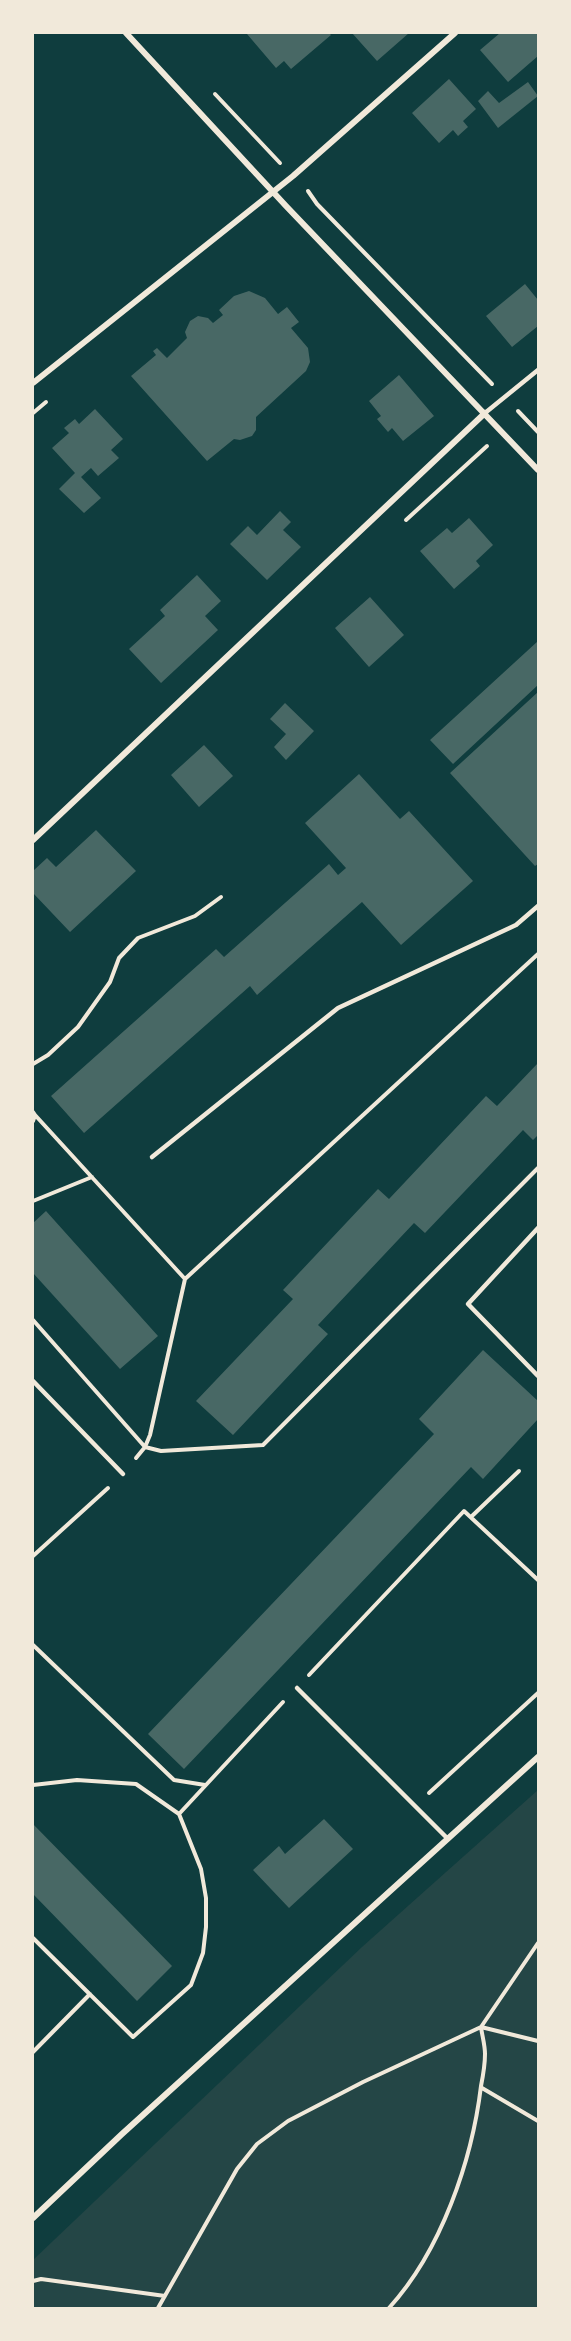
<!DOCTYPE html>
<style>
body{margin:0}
#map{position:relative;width:571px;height:2341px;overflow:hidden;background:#0f3d3e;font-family:Spectral,serif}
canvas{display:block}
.frame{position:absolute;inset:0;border:34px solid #f1e9da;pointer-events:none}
</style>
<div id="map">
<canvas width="571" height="2341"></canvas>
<div class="frame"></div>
</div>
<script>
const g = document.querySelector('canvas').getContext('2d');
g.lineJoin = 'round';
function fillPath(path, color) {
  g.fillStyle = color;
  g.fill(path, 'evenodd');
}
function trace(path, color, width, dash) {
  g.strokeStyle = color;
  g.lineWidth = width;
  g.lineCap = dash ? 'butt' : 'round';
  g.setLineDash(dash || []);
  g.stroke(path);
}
fillPath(new Path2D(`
 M538,1790V2308H33V2260L362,1947Z`), '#244646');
fillPath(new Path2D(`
 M248,33H329L331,35L291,69L284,61L276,68L247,34Z
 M352,33H409L377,61Z
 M500,33H538V56L508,82L480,50Z
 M449,79L476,109L463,121L468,127L458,136L453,130L439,143L412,113Z
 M528,82L538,96L498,128L478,101L488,91L499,103Z
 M525,284L538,300V326L512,347L486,316Z
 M249,291L265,298L278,314L287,307L299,322L291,328L308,348L310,362L306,371L256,417V430L252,436L240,440L234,439L207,461L131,376L156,355L153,351L157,348L167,358L187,338L185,332L190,321L198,316L208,318L213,323L223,315L219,310L234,296Z
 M399,375L434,416L403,441L392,428L388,432L377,419L381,416L369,401Z
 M95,409L123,439L111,450L119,458L98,476L91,468L81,477L101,498L84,513L59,489L75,473L52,448L69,433L64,428L75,419L79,424Z
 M280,511L291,522L283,530L301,547L267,580L230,544L248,526L257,535Z
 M469,518L493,545L476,561L480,566L454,589L420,551L447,528L452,533Z
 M197,575L221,601L205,616L218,630L161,683L129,649L165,616L160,610Z
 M370,597L404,635L369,667L335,628Z
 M538,641V685L453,764L430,740Z
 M538,692V864L535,866L450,773Z
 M285,703L314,731L286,760L274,747L286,734L270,719Z
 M204,745L233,776L199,807L171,775Z
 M359,774L400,819L409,811L473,881L401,945L362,902L257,995L250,986L84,1133L51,1096L216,949L224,957L329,864L338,875L346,868L305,823Z
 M96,830L136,871L70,932L33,893V871L47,858L56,867Z
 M538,1063V1135L533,1140L523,1130L425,1233L414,1223L318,1325L328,1334L233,1435L196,1401L293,1299L283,1290L378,1189L389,1199L486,1096L497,1106Z
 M46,1211L158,1336L120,1369L33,1273V1223Z
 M483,1350L538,1401V1419L483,1479L471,1467L184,1769L148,1734L434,1434L419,1419Z
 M324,1819L353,1849L289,1908L253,1870L279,1846L285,1854Z
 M33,1824L172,1966L137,2001L33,1894Z`), '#486865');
trace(new Path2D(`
 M215,94L280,163
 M308,191L317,204L492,384
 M518,411L538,432
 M33,413L46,402
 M406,520L487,446
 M33,1064L48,1055L78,1027L110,982L119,958L138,938L195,916L221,897
 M33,1112L35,1115L33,1121
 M35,1115L185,1279
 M33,1201L92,1177
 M33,1320L145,1447L161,1451L263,1445L538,1168
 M136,1458L145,1447L150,1435L185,1279L538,954
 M471,1517L519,1471
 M33,1556L108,1488
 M33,1645L174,1780L205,1785
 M309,1675L464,1511L538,1580
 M33,1785L77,1780L136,1784L179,1814L201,1869L206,1898V1927L203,1953L191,1985L133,2037L33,1938
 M429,1793L538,1693
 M179,1814L283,1702
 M481,2027L538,2041
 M33,2052L90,1994
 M482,2088L538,2121
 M33,2281L41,2279L165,2296
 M158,2308L237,2169L257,2144L288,2121L363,2082L481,2027L538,1943
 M389,2308C441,2251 472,2161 481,2086C483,2076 485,2064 485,2054C485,2045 482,2035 481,2027`), '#f1e9da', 4);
trace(new Path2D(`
 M485,413L538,370
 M152,1157L338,1008L516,925L538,906
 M538,1228L468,1304L538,1376
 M33,1381L123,1474
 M297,1688L448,1839`), '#f1e9da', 4.5);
trace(new Path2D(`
 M126,33L286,206L538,470
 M33,383L293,176L455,33
 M33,840L485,413
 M33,2218L122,2134L538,1757`), '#f1e9da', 6);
</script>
